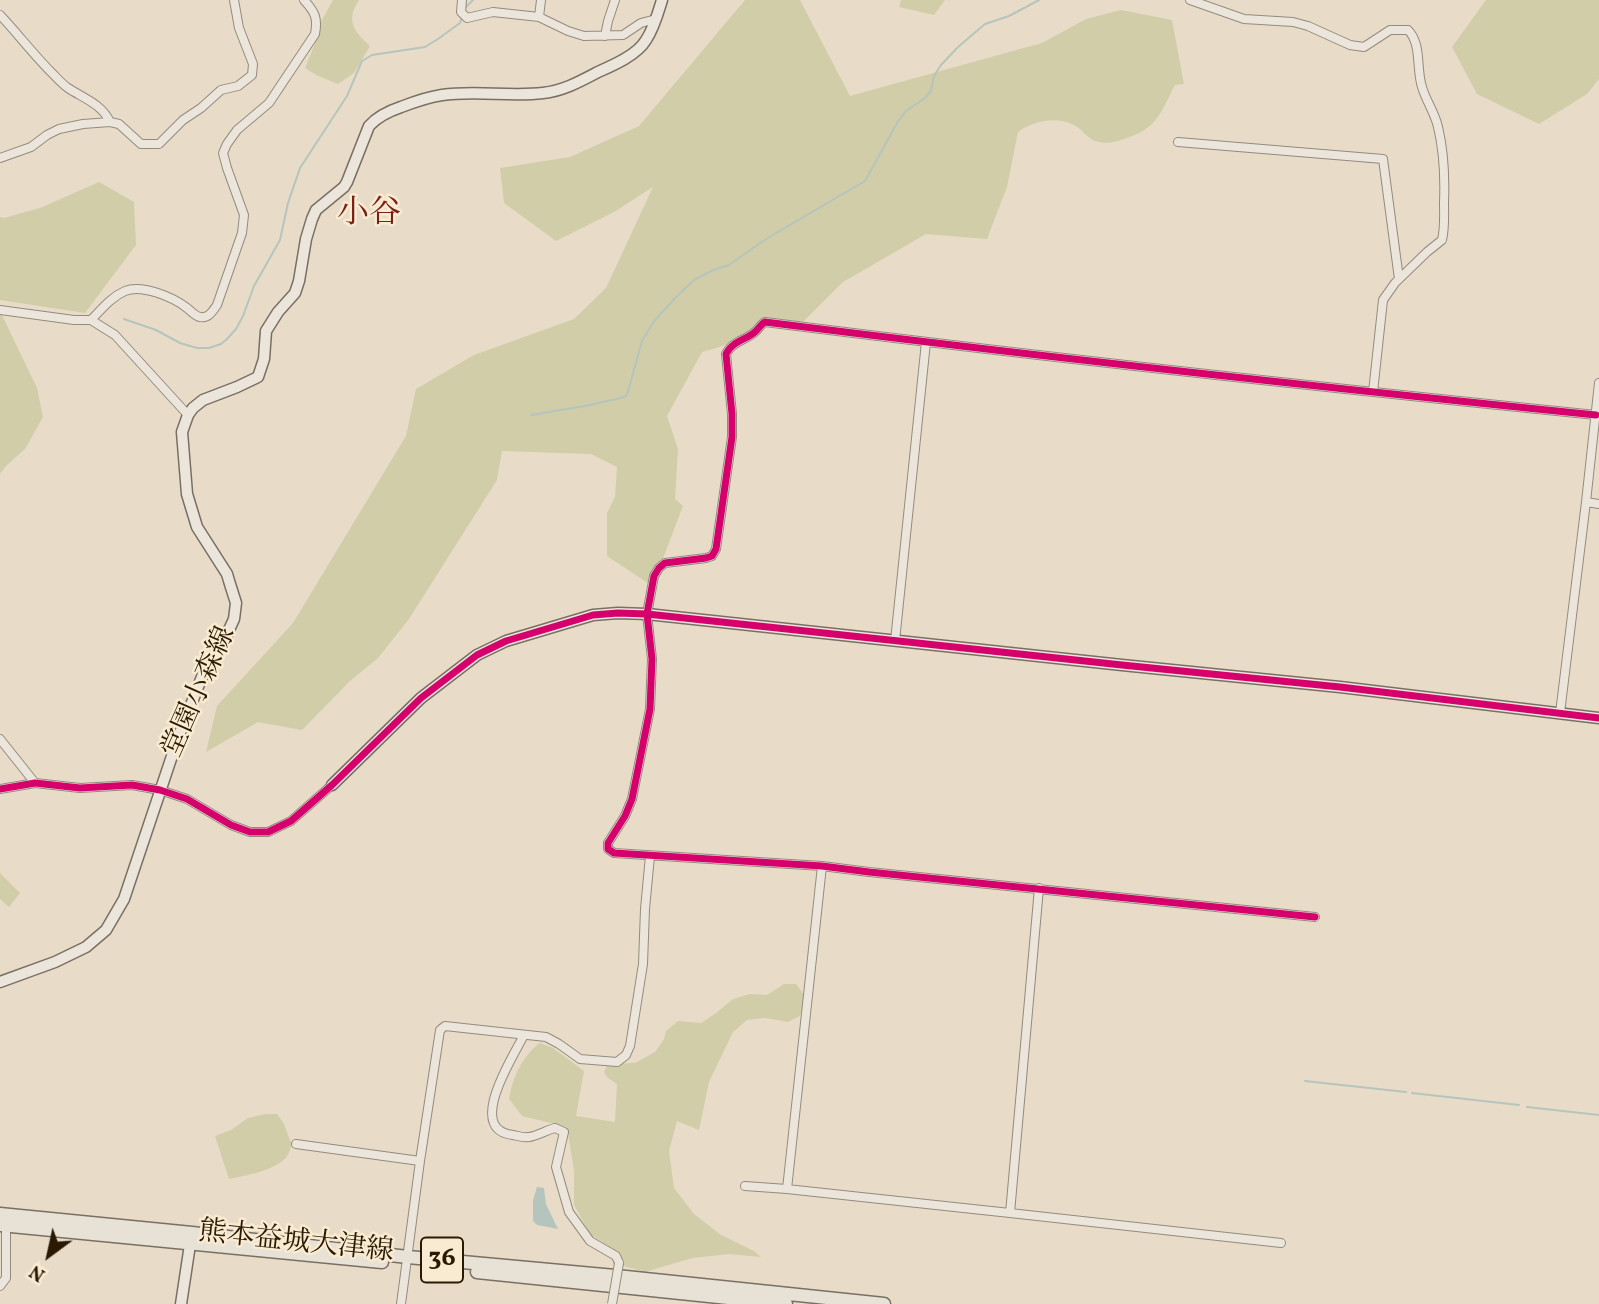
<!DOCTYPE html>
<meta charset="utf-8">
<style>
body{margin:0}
#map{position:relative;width:1599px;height:1304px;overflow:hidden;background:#e8dcc8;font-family:Vollkorn,serif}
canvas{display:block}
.north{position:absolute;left:14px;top:1220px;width:70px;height:70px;-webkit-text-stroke:5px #f9ebd2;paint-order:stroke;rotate:213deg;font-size:19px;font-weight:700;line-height:28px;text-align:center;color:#2a1a04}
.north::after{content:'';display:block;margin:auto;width:24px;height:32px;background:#2a1a04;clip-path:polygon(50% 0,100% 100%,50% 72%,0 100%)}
</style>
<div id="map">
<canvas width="1599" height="1304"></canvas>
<div class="north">N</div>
</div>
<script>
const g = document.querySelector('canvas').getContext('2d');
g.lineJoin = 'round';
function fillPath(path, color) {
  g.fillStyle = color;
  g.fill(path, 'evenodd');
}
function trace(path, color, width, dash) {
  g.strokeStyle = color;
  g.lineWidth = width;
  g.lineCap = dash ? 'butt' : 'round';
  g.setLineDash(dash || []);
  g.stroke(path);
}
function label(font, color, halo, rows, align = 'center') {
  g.font = font + ' Vollkorn,"Noto Serif JP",serif';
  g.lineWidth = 5;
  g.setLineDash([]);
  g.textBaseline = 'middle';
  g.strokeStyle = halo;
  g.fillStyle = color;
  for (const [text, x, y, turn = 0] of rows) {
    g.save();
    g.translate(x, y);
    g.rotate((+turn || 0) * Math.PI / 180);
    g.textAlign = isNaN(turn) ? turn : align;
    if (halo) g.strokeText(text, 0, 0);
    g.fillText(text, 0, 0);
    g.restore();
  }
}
fillPath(new Path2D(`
 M333,0H359C345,21 354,31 370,46L354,73L338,84L318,76L305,68L316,41L322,20Z
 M745,0H800L850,96L1042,43L1086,19L1121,10L1172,20L1184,84L1175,85C1159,116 1157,129 1121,140C1112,143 1105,144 1095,141C1087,138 1082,129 1074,125C1055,116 1034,121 1018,132L1007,187L987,239L926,234L843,282L801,324L765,318C746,339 728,345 702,352L667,416L678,449L675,499L683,506L662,561L652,572L648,583L607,556V513L615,497L617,467L591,454L502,451L497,480L409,619L378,658L350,681L302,730L258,722L206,752L217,706L293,623L406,436L416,389L474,355L574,319L606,288L653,187L614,212L556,241L504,203L500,168L570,157L639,126Z
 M901,0H945L934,15L899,7Z
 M1486,0H1599V79L1587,94L1539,124L1477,94L1452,47Z
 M99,182L134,202L136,245L85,313L0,300V217L4,218L40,208Z
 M0,311L37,388L43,417L25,449L6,466L0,474Z
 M0,873L20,893L9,907L0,899Z
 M784,984H796L805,996L800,1016L788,1022L765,1018L747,1020L733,1032L709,1082L699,1130L677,1121L669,1151L674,1188L694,1214L721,1235L754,1251L761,1257L729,1254L692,1258L645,1272L624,1266L621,1254L590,1234L574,1205V1171L567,1127L522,1116L509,1099C513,1077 522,1056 540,1043L553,1048L584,1071L576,1116L615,1122L617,1084L608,1078L604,1072L608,1064L635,1063L655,1052L664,1039L666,1031L678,1021L701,1023L716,1013L733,999L750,994L767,995Z
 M266,1114H277L283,1122L292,1145C290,1149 289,1153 287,1156C278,1170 244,1176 229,1179L215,1136L231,1130L248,1118Z`), '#d1cda8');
fillPath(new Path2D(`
 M537,1187L544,1188L546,1204L558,1229L537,1225L533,1221V1200Z`), '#b5c5bd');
trace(new Path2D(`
 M465,8L473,0
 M124,319L156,330L180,343L197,348H209L221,344L226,340L236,329L243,316L254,286L280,240L288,203L300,168L347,96L362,61L372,55L425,47L438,39L460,23L462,17
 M531,415L585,406L621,398L627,395L642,341L654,321L676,297L694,280L713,270L729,265L766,239L865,181L897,123L906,111L925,98L931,91L934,76L941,65L958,47L985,24L1009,16L1039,0
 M1305,1081L1406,1092
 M1412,1093L1519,1105
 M1527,1107L1599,1115`), '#b5c5bd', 2);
const street = new Path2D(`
 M462,0L461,12L467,18L493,12L539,17L568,31L584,36L623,35L641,23L656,19
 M1190,0L1244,19L1293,22L1308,26L1350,45L1364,47L1390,30H1408C1422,44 1416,69 1422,87C1426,101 1435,113 1438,127C1444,152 1445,178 1444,203C1444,216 1445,227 1442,240L1427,252L1395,283L1383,300L1373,392
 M0,15C18,34 33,54 52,73C57,78 62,84 68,88C83,98 102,104 110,122
 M539,17L541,0
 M605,36L608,21L615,0
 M1178,142L1383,159L1399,279
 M0,158L31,147L47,135L59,129L83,124L110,122L119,124L141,144H159L183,120L201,108L221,90L238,86L252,75L253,64L239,28L234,0
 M0,310L74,320H91L115,335L188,415
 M91,320C101,310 111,297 125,291C142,284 173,297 187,308C191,311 195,316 200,317C208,319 213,311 217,305L242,233L244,215L227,168L223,153L227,144L237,130L269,103L315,34C318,18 315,12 304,0
 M1586,502L1599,504
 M895,641L926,342
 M1560,713L1586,502L1599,383
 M0,739L35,783
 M0,789L35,783L80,788L132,785L160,790L187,799L231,825L250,832H268L291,821L332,785
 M1315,917L869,872L822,866L614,853L608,849V843L625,816L632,799L650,709L652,659L647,614L654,576L659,568L665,563L706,558L712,556L716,549L732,437V414L726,354C732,341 747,340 756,331C759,328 761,324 765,322C1041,357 1319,387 1596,415
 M524,1035C513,1057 465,1130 513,1135C518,1136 524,1138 529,1137C537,1136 547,1130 555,1128L564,1132L556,1167L569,1212L590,1241L616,1256L619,1263
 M296,1144L420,1161
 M745,1186L787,1189L1010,1213L1281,1243
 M787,1189L822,866
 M1010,1213L1039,888
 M0,1286L6,1278V1225
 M401,1304L420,1161L440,1030L445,1026L546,1037L559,1044L580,1059L617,1062L626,1055L630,1046L643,964L645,909L650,856`);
const secondary = new Path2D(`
 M332,785L421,698L477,655L506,641L593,615L618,613L647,614L1122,665L1340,687L1599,718
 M0,982L55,962L86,947L106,930L124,899L178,738L205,669L224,641L234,619L236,603L230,584L227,574L197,527L187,494L182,432L188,415L193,408L203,400L237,387L258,377L264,359L266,331L278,312L295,293L299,281L306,239L312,219L316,210L344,187L347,182L369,126C378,116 389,111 401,107C414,102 428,97 442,95C475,90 510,97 543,93C563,91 581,81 598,72C614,65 637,55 646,40C654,28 658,13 662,0
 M181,1304L191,1238`);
const primary = new Path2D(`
 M0,1214L192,1233L408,1257L626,1277L884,1304
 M0,1225L382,1262
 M477,1272L786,1304`);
trace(street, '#948b7d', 10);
trace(secondary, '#797063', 13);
trace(primary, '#797063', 15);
trace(street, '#ebe5dc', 8);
trace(secondary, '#ebe5dc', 10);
trace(primary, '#e8e1d6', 12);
const streetBridge = new Path2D(`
 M612,1304L619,1263`);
trace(streetBridge, '#948b7d', 10, []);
trace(streetBridge, '#ebe5dc', 8);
trace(new Path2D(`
 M0,789L35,783L80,788L132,785L160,790L187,799L231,825L250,832H268L291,821L332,785L421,698L477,655L506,641L593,615L618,613L647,614L1122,665L1340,687L1599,718
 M1315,917L869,872L822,866L614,853L608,849V843L625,816L632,799L650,709L652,659L647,614L654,576L659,568L665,563L706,558L712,556L716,549L732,437V414L726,354C732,341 747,340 756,331C759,328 761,324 765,322C1041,357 1319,387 1596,415`), '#d6006c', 7);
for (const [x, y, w] of [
 [442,1260,42]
]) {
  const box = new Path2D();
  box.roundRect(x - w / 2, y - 22.5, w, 45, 5);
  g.fillStyle = '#f9ebd2';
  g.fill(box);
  trace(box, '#2a1a04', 2);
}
label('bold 26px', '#2a1a04', null, [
 ["36",442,1260]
]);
label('28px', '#2a1a04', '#f9ebd2', [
 ["堂園小森線",201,693,-66],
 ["熊本益城大津線",296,1244,6]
]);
label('32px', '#7a1f14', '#f9ebd2', [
 ["小谷",369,216]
]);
</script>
